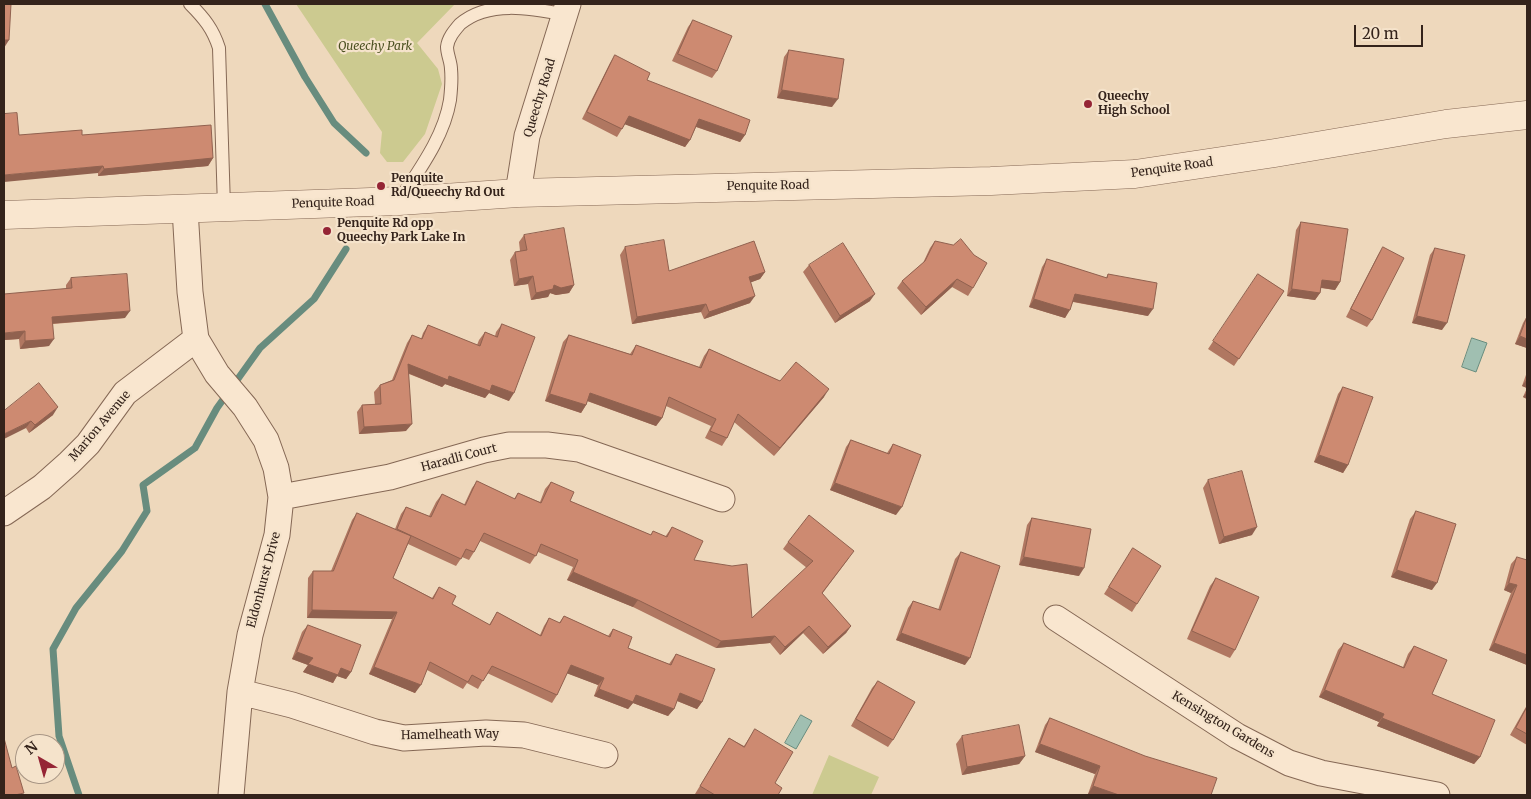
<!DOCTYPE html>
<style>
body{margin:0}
#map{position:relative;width:1531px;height:799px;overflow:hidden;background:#eed8bc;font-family:Merriweather,serif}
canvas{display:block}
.frame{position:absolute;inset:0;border:5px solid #34231b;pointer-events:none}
.north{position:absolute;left:15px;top:734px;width:50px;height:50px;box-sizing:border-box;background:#f5e3cb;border:1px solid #a89685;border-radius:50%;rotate:322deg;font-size:14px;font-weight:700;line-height:20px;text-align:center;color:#34231b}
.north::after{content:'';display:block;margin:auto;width:18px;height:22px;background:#952535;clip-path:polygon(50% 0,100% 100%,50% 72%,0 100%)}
.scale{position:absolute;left:1354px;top:25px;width:69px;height:22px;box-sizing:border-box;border:2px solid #34231b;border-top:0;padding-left:6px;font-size:15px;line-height:18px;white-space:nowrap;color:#34231b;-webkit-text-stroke:4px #f5e3cb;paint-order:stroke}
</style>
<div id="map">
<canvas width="1531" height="799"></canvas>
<div class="frame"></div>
<div class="north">N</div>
<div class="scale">20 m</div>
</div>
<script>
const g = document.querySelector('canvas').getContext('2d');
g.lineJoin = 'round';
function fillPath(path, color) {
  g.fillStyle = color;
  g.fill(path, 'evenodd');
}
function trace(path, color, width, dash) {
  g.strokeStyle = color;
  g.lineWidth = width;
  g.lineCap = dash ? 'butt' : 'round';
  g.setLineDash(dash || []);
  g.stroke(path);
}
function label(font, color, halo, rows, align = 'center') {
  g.font = font + ' Merriweather,serif';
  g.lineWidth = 4.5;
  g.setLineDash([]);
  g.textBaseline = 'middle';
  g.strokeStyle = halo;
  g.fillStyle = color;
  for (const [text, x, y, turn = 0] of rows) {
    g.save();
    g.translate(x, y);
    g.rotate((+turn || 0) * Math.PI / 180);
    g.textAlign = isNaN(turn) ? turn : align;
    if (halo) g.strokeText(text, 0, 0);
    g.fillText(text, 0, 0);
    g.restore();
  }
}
fillPath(new Path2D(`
 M296,4H455L417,43L438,69L442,84L425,134L403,162H387L380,153L382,132Z
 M829,755L879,777L871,795H812Z`), '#ccca90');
const water = new Path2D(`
 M1472,338L1487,343L1476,372L1462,367Z
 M801,715L812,721L796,749L785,743Z`);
fillPath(water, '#a0bfb1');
trace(water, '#688c7e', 1);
trace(new Path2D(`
 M265,4L305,77L334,123L366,153
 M79,795L59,736L53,649L76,608L122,551L147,511L143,485L195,448L217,408L260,348L314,299L346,249`), '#688c7e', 7);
const service = new Path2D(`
 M190,4C204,18 213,29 219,48L224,207
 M399,201C419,170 444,137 450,100C451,91 452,79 451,69C451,62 447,54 447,47C448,38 454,31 460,24C488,0 530,8 567,15`);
const minor = new Path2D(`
 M518,193L527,136L568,4
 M185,209L190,292L196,339L217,374L245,407L266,440L276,468L281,497L277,535L250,635L240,692L231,795
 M281,497L390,477L484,450L509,445H547L579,449L722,499
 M4,513L42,487L69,463L88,444L125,393L196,339
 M1056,618L1237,736L1289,763L1321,773L1437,795
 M240,692L292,705L375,732L404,738L486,733L524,735L605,755`);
const tertiary = new Path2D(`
 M4,215L399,201L518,193L991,181L1135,174L1275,153L1446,124L1527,115`);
trace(service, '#856855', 14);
trace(minor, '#856855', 27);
trace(tertiary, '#856855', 29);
trace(service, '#f9e6cf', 12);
trace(minor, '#f9e6cf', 25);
trace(tertiary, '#f9e6cf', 28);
fillPath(new Path2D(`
 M693,20L717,71L712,78L672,61L688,27Z
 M789,50L832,107L777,98L784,57Z
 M615,55L647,80L745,135L740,142L696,127L690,140L685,147L625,124L617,137L582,119L610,63Z
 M19,135H82L213,158L208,166L98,176V173Z
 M1301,222L1340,282L1335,290L1321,288L1320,293L1315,300L1287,296L1296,230Z
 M524,235L574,285L569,293L556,295L550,293L548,297L531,300L528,284L514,286L510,260L515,252L520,251L519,242Z
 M935,241L973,288L968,296L952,287L921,315L897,288L902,281L923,263L930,248Z
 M625,247L669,271L765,272L760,279L751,282L750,303L704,319L701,312L632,324L620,255Z
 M1383,247L1372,320L1367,327L1346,317L1378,255Z
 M1435,248L1442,330L1412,323L1430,255Z
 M1047,259L1106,278L1108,274L1148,316L1073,302L1065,318L1029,307L1042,267Z
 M809,265L870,301L835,323L803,272Z
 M1258,274L1284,291L1234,366L1208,349Z
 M71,278L125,318L53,324L49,346L20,349L19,339L4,340L66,289V285Z
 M1527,316V348L1515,344L1523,323Z
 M502,324L509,401L489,393L485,398L445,384L442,387L409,374L406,431L359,434L357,412L362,405L375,404L374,392L380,385L392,380L407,343L412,335L421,339L423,333L428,325L477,345L479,340L485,332L495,336L496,332Z
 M569,335L630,354L636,345L699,367L704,356L709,349L780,381L824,397L774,456L734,422L727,438L722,446L705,438L711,426L666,406L662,418L656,426L587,401L586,405L581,413L545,401L563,342Z
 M1527,372V399L1523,397L1527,388L1522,386Z
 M39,383L53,415L29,433L26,428Z
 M1343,387L1348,465L1343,473L1314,462L1338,394Z
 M851,440L887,453L893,444L896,515L830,490L846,447Z
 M1208,480L1252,535L1219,544L1203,488Z
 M477,481L514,499L518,493L540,502L545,489L551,482L570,501L651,535L653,531L665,537L672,527L694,560L752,618L807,568L783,549L788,542L849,558L822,594L851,626L846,633L823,654L803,633L780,655L770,643L716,648L633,607L567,580L573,567L538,552L530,564L480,541L474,552L469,560L462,557L456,566L408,544L393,578L432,598L439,587L452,604L489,625L497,612L540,635L544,626L549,618L559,623L564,616L608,636L613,629L628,648L669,664L676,654L702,702L697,709L677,701L674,709L668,716L633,703L628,709L594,696L598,685L567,673L557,695L552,703L487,673L478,689L467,683L463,689L427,670L415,693L369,674L392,619L307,618L308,578L313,571H331L352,520L357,513L395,529L401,514L406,507L429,516L436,502L442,494L464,505L472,488Z
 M1416,511L1432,590L1391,577L1410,519Z
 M1032,518L1079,576L1019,565L1027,525Z
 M1133,548L1137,604L1132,612L1104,594Z
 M961,552L965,665L896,640L908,608L913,601L938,610L955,559Z
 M1517,557L1527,665L1489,650L1511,593L1504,590L1511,564Z
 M1216,578L1235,650L1230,658L1187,639L1210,586Z
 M308,625L351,672L346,679L337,676L333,683L303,672L308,665L292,659L302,632Z
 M1344,643L1403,667L1408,654L1414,646L1432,694L1480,757L1474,764L1377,726L1379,722L1319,697L1338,650Z
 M878,681L893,740L888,747L851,726L872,688Z
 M1527,705V745L1510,735Z
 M1050,718L1211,795H1093L1088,794L1095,774L1035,752L1045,725Z
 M755,729L775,783L778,795H697L695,794L729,738L744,746Z
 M962,736L1025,756L1019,764L962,775L956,744Z`), '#b07761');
fillPath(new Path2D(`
 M4,40H9L4,48Z
 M782,90L838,99L832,107L777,98Z
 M629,116L690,140L685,147L624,124Z
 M699,119L745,135L740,142L694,126Z
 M213,158L208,166L98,176L104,169Z
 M103,166L98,173L4,182V175Z
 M765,272L760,279L744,285L749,277Z
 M533,276L528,284L514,286L519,279Z
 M957,279L952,287L921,315L926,307Z
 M1322,280L1340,282L1335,290L1317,287Z
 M554,285H574L569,293L556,295L550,293L548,297L531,300L536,293Z
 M1292,289L1320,293L1315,300L1287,296Z
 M875,294L870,301L835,323L840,316Z
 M1075,294L1153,309L1148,316L1070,301Z
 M755,296L750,303L704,319L709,312Z
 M1034,299L1070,310L1065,318L1029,307Z
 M706,304L701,312L632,324L637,317Z
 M130,311L125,318L47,324L52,317Z
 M1417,316L1447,323L1442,330L1412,323Z
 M25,331L19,339L4,340V333Z
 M1520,336L1527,339V348L1515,344Z
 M54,339L49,346L20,349L25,341Z
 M408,364L449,376L492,385L514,393L509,401L489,393L485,398L445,384L442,387L403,371Z
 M1527,379V388L1522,386Z
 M829,389L824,397L774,456L780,448Z
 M1527,392V399L1523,397Z
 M590,393L662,418L656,426L585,400Z
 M550,394L586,405L581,413L545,401Z
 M58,407L53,415L29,433L35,425Z
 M31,421L26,428L4,439V434Z
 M412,424L406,431L359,434L364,427Z
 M1319,455L1348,465L1343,473L1314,462Z
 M835,483L902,507L896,515L830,490Z
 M1257,527L1252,535L1219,544L1224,537Z
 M1024,557L1084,568L1079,576L1019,565Z
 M1397,570L1437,583L1432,590L1391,577Z
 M573,572L638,600L633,607L567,580Z
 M1509,583L1517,585L1511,593L1504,590Z
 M312,610L397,612L392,619L307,618Z
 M809,626L803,633L780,655L785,647Z
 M851,626L846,633L823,654L828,647Z
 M901,633L970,658L965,665L896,640Z
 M775,636L770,643L716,648L721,641Z
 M1494,643L1527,655V665L1489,650Z
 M297,652L341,668L351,672L346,679L337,676L333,683L303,672L308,665L292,659Z
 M571,665L604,678L598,685L566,673Z
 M374,667L421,685L415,693L369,674Z
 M599,689L636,695L674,709L668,716L633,703L628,709L594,696Z
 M1325,690L1384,714L1379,722L1319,697Z
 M680,693L702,702L697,709L675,700Z
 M1382,718L1480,757L1474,764L1377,726Z
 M1040,744L1100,766L1095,774L1035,752Z
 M1025,756L1019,764L962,775L967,767Z
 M1093,786L1119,795H1093L1088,794Z`), '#90614f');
const building = new Path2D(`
 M4,4H11L9,40H4Z
 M693,20L732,36L717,71L678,54Z
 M789,50L844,59L838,99L782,90Z
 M615,55L650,73L647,80L750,120L745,135L699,119L690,140L629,116L622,129L587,112Z
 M17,113L19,135L82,130V135L211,125L213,158L104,169L103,166L4,175V114Z
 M1301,222L1348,229L1340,282L1322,280L1320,293L1292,289Z
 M564,228L574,285L561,288L554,285L553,289L536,293L533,276L519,279L515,252L527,250L524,235Z
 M961,239L974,255L987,263L973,288L957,279L926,307L902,281L925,261L935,241L953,245Z
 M664,240L669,271L754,241L765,272L749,277L755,296L709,312L706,304L637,317L625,247Z
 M843,243L875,294L840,316L809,265Z
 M1383,247L1404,258L1372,320L1351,309Z
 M1435,248L1465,255L1447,323L1417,316Z
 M1047,259L1107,278L1108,274L1157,283L1153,309L1075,294L1070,310L1034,299Z
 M127,274L130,311L52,317L54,339L25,341V331L4,333V294L72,288L71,278Z
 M1258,274L1284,291L1239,359L1213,341Z
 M1527,317V339L1520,336Z
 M502,324L535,337L514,393L492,385L490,391L449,376L448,380L408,364L412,424L364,427L362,405L381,404L380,385L394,380L412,335L422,339L428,325L480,346L485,332L497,337Z
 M569,335L632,355L636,345L701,368L709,349L780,381L796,362L829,389L780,448L738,414L727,438L710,431L716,419L669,397L662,418L590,393L586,405L550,394Z
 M39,383L58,407L35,425L31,421L4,434V411Z
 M1343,387L1373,397L1348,465L1319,455Z
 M851,440L889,454L893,444L921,455L902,507L835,483Z
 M1242,471L1257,527L1224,537L1208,480Z
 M477,481L515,499L518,493L541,503L551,482L574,492L570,501L651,535L653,531L667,537L672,527L703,541L694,560L732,566L747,564L752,618L813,561L788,542L809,515L854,551L822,593L851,626L828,647L809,626L785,647L775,636L721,641L638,600L573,572L578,560L541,544L536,556L484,533L474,552L466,549L461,559L397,529L406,507L431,517L442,494L465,505Z
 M1416,511L1456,524L1437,583L1397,570Z
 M357,513L411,536L393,578L433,599L439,587L456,596L452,604L490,625L497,612L541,636L549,618L560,623L564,616L610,637L613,629L632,637L628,648L671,665L676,654L715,669L702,702L680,693L674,709L636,695L633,702L599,689L604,678L571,665L557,695L492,666L483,681L472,675L468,682L430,662L421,685L374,667L397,612L312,610L313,571H333Z
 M1032,518L1091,529L1084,568L1024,557Z
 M1133,548L1161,566L1137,604L1109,587Z
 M961,552L1000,566L970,658L901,633L913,601L940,610Z
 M1517,557L1527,560V655L1494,643L1517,585L1509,583Z
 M1216,578L1259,597L1235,650L1192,631Z
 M308,625L361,645L351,672L341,668L338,675L308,664L313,658L297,652Z
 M1344,643L1404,668L1414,646L1447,660L1432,694L1495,720L1480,757L1382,718L1384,714L1325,690Z
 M878,681L915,702L893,740L856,719Z
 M1527,707V734L1516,728Z
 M1050,718L1145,756L1217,778L1211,795H1119L1093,786L1100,766L1040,744Z
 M1019,725L1025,756L967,767L962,736Z
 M755,729L793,752L775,783L782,788L778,795H715L700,786L729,738L744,747Z
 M4,738L12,768L16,766L24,793L15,795H4Z`);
fillPath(building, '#cd8a71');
trace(building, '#90614f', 1);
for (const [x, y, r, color] of [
 [1088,104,5,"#952535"],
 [381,186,5,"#952535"],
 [327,231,5,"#952535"]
]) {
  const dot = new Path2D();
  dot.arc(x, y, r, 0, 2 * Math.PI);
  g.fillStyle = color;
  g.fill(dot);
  trace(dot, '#f5e3cb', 2);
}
label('italic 12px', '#4c5121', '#f5e3cb', [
 ["Queechy Park",375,47]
]);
label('bold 12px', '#34231b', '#f5e3cb', [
 ["Queechy",1098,97],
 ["High School",1098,111],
 ["Penquite",391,179],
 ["Rd/Queechy Rd Out",391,193],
 ["Penquite Rd opp",337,224],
 ["Queechy Park Lake In",337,238]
], 'left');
label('12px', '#34231b', '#f5e3cb', [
 ["Queechy Road",540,98,-73],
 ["Penquite Road",1172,168,-8],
 ["Penquite Road",768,186,-1],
 ["Penquite Road",333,203,-2],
 ["Marion Avenue",100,426,-50],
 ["Haradli Court",459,458,-15],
 ["Eldonhurst Drive",264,580,-75],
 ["Kensington Gardens",1223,725,31],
 ["Hamelheath Way",450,735,-1]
]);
</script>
